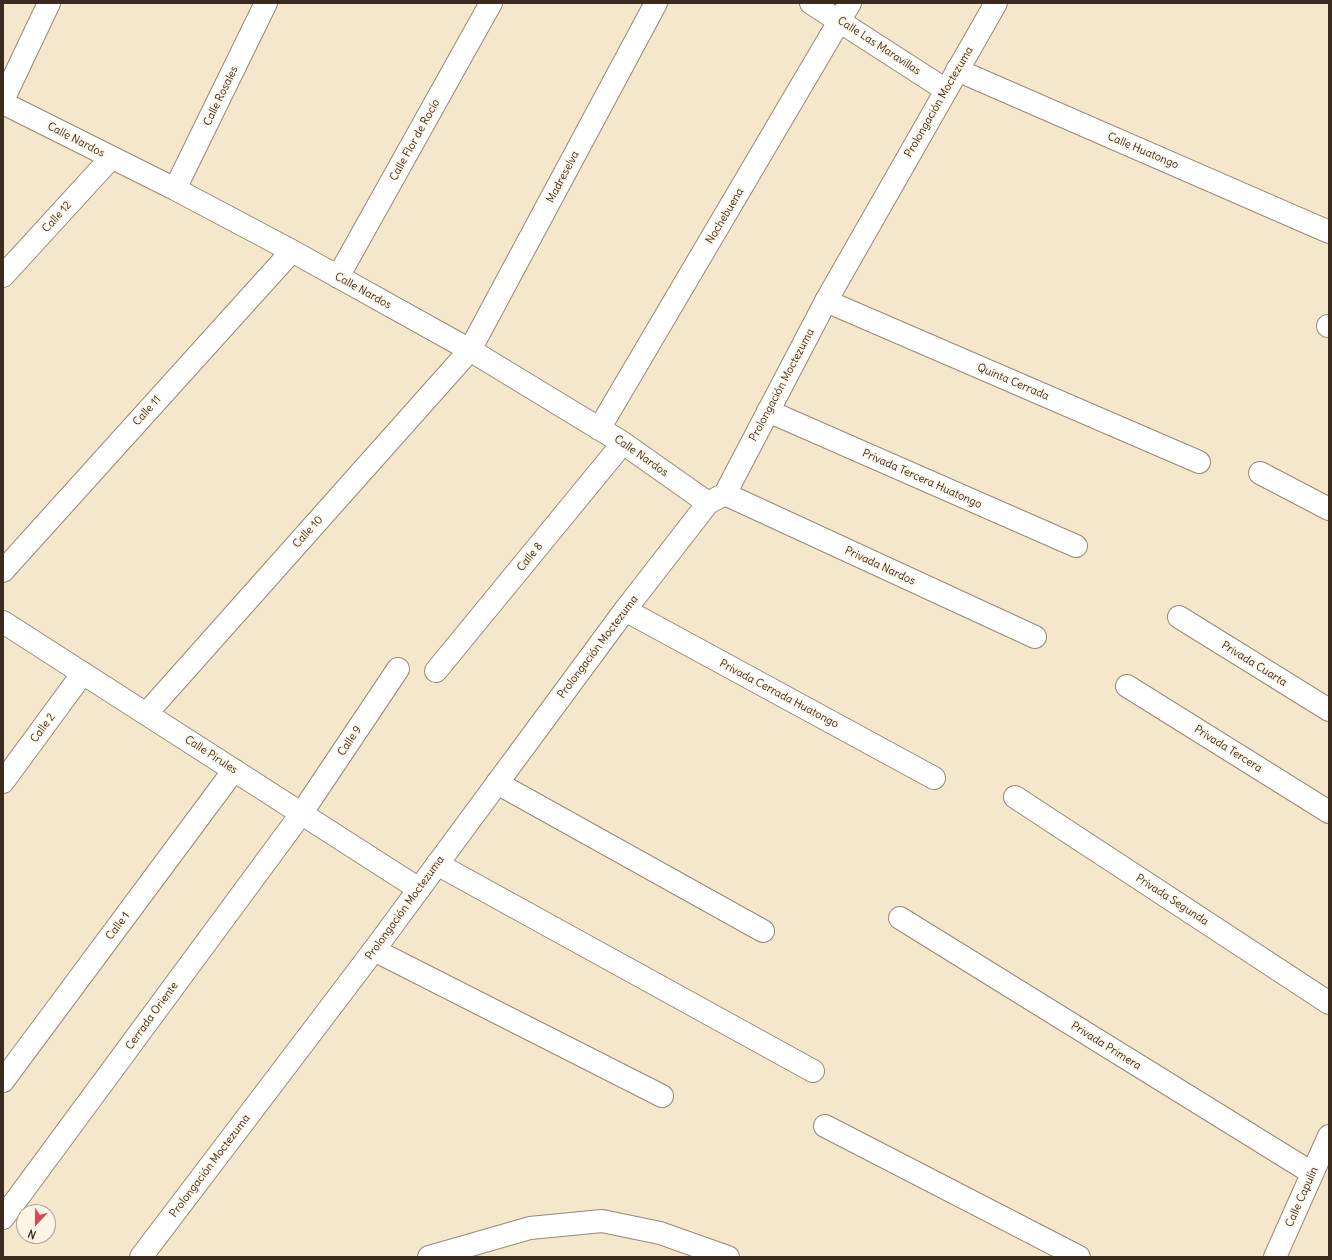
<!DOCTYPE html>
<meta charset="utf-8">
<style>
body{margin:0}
#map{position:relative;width:1332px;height:1260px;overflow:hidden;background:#f5e7cc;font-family:Delius,sans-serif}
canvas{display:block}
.frame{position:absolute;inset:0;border:4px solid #3b2a1e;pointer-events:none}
.north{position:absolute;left:16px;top:1204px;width:40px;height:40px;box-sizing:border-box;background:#fcf5e5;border:1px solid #afa495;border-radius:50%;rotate:202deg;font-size:11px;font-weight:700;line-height:16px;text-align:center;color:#3b2a1e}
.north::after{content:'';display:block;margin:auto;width:14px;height:18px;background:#d1495b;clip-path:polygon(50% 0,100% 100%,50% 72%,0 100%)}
</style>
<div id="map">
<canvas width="1332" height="1260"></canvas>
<div class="frame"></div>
<div class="north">N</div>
</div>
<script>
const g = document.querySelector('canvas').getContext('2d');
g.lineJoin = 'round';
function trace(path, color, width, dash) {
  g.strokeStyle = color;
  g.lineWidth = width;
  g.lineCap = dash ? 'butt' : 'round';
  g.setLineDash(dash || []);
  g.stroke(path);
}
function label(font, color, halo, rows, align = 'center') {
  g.font = font + ' Delius,sans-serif';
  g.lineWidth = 3;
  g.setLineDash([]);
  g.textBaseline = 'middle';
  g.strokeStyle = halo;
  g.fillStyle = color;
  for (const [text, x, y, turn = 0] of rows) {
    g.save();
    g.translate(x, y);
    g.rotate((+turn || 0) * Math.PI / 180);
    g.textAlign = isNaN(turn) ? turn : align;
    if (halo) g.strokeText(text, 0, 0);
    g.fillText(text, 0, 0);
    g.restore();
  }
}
const minor = new Path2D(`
 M811,3L946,90
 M957,70L1329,232
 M3,100L49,3
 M3,103L175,189L292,251L470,350L623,443L708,503
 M175,189L266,3
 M3,276L111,158
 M338,277L491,3
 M826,301L1199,462
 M1328,326H1329
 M768,411L1076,546
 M599,429L850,3
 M1260,473L1329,509
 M725,494L1035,637
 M3,571L292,251
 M625,610L934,778
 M1179,617L1329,710
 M3,622L419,889
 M436,671L623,443
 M1127,686L1329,812
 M146,714L470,350L656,3
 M3,782L83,673
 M497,783L763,931
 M1015,797L1329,1003
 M437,864L813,1071
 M900,918L1312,1173
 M374,950L662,1096
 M3,1081L234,770
 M825,1126L1079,1257
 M3,1218L301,814L398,669
 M1275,1257L1329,1136`);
const major = new Path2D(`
 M141,1257L374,950L625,610L708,503L725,494L826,301L996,3
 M429,1257L530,1228L602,1221L660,1233L728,1257`);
trace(minor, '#988875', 24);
trace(major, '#988875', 24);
trace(minor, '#fff', 22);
trace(major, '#fff', 22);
label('11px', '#3b2a1e', '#fcf5e5', [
 ["Calle Las Maravillas",879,46,33],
 ["Calle Rosales",221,96,-64],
 ["Prolongación Moctezuma",939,102,-60],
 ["Calle Nardos",76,140,27],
 ["Calle Flor de Rocío",415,140,-61],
 ["Calle Huatongo",1143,151,23],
 ["Madreselva",563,177,-62],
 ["Nochebuena",725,216,-59],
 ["Calle 12",57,217,-48],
 ["Calle Nardos",363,291,29],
 ["Quinta Cerrada",1013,382,23],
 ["Prolongación Moctezuma",782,385,-62],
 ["Calle 11",147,411,-48],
 ["Calle Nardos",641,456,35],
 ["Privada Tercera Huatongo",922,479,24],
 ["Calle 10",308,532,-48],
 ["Calle 8",530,557,-51],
 ["Privada Nardos",880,566,25],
 ["Prolongación Moctezuma",598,647,-53],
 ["Privada Cuarta",1254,664,32],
 ["Privada Cerrada Huatongo",779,694,28],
 ["Calle 2",43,728,-54],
 ["Calle 9",350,741,-56],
 ["Privada Tercera",1228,749,32],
 ["Calle Pirules",211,755,33],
 ["Privada Segunda",1172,900,33],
 ["Prolongación Moctezuma",405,908,-54],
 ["Calle 1",118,926,-53],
 ["Cerrada Oriente",152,1016,-54],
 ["Privada Primera",1106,1046,32],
 ["Prolongación Moctezuma",210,1166,-53],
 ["Calle Capulín",1302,1197,-66]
]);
</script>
